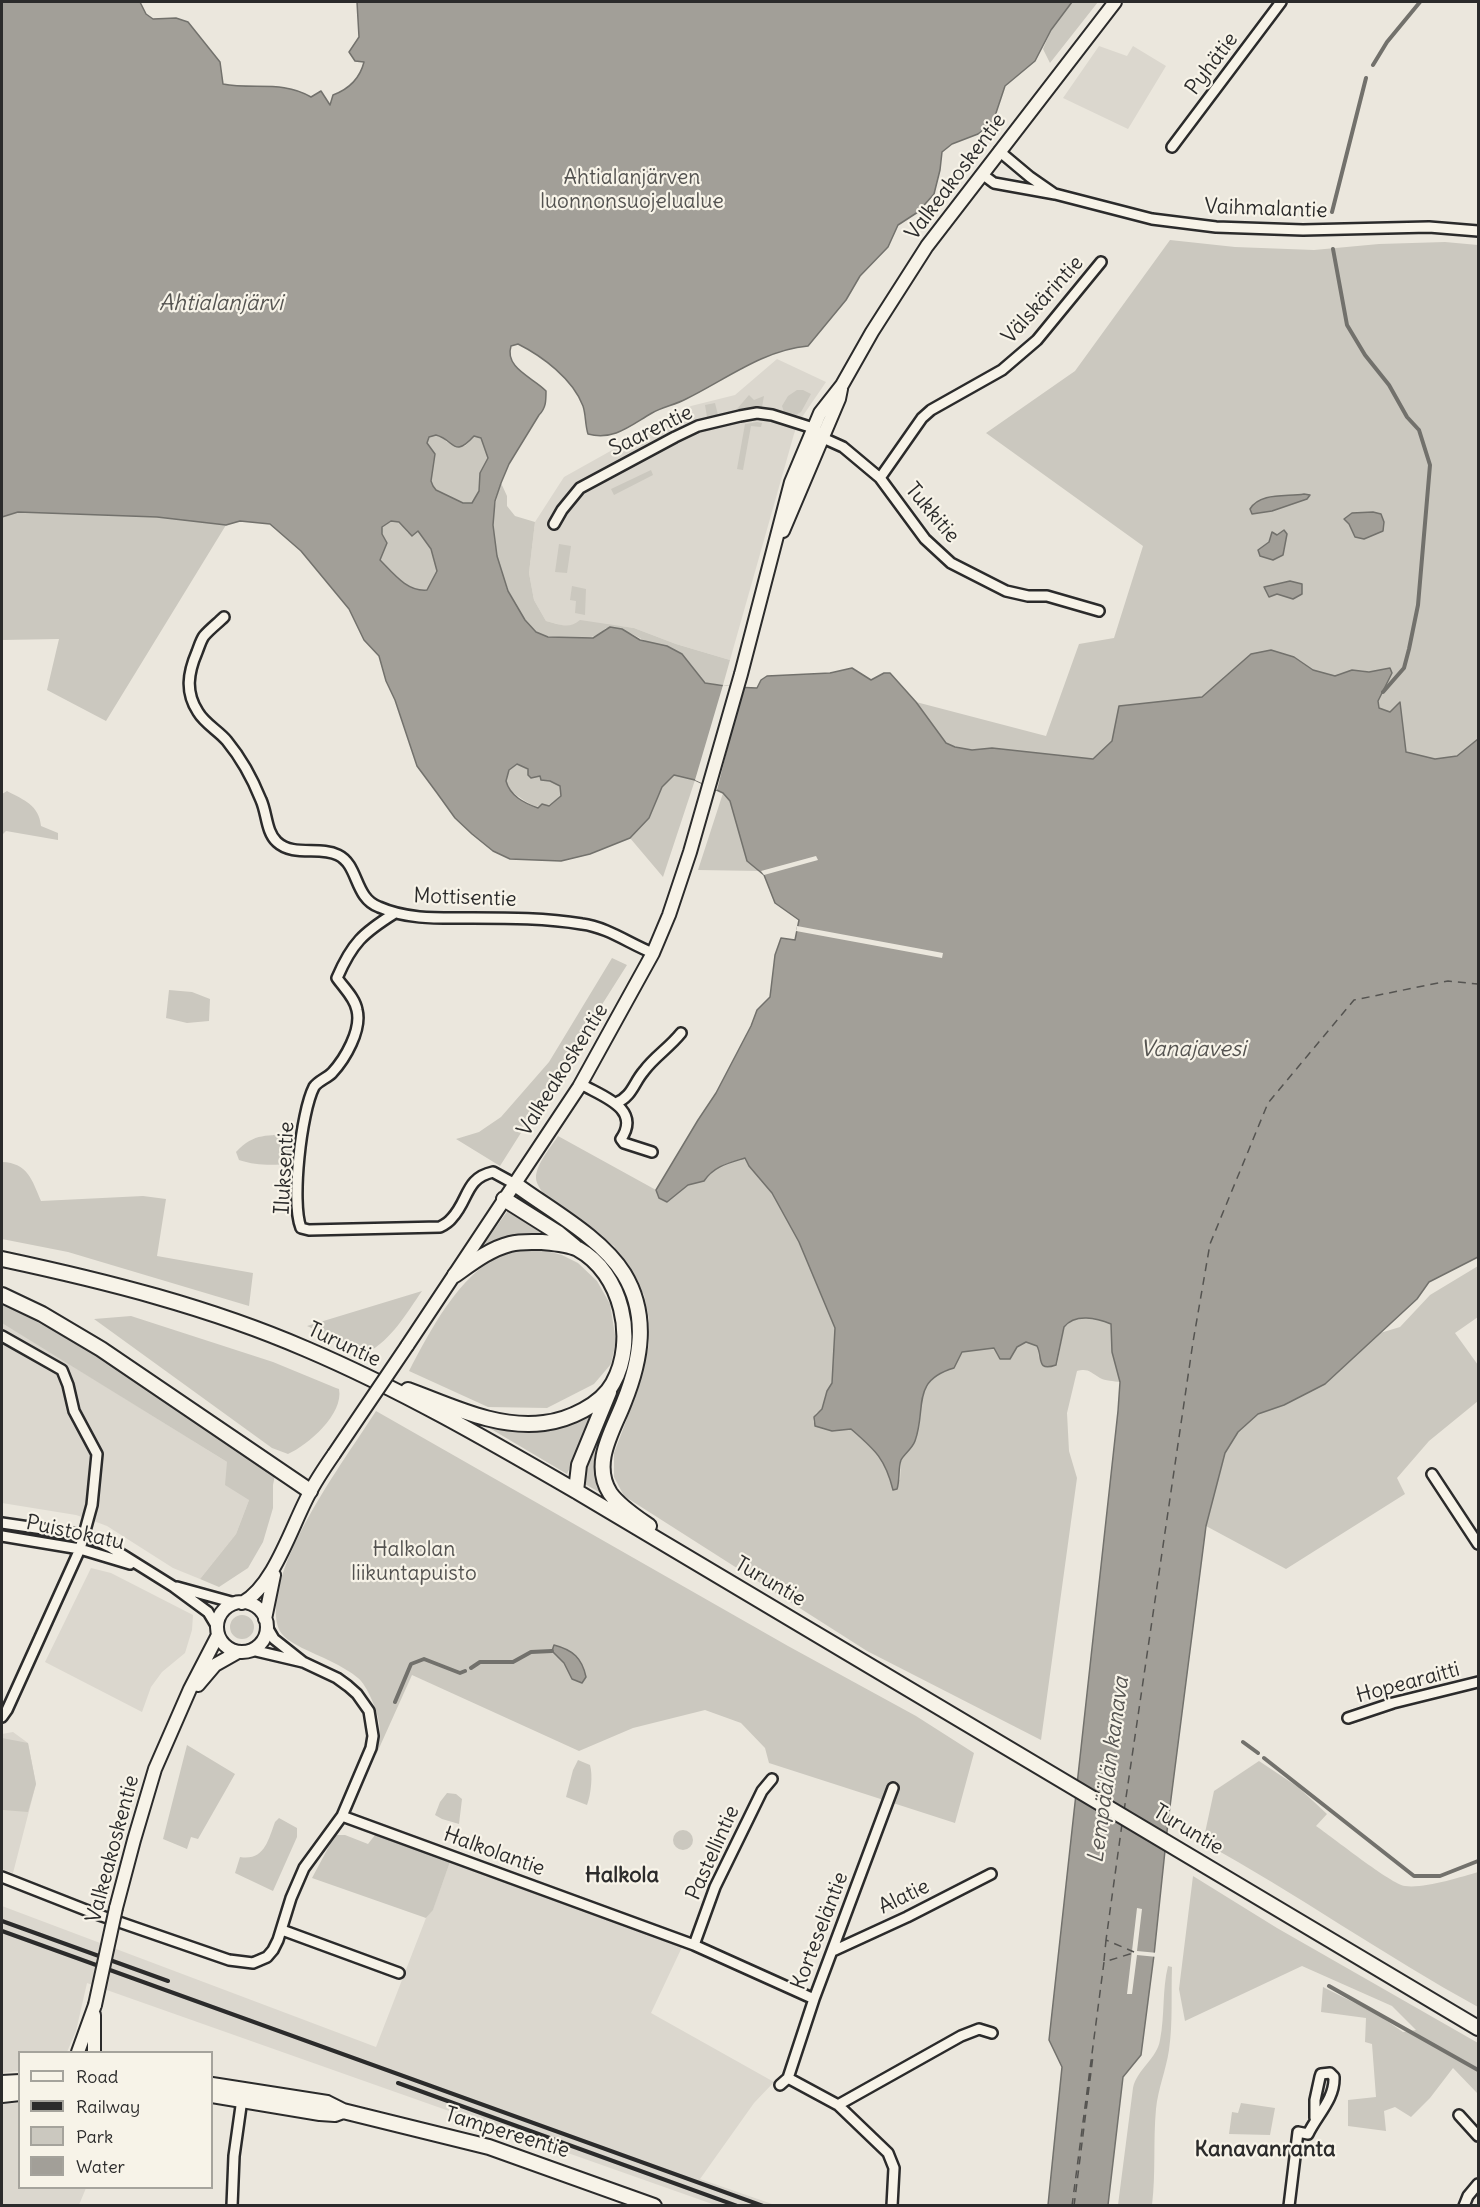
<!DOCTYPE html>
<meta charset="utf-8">
<style>
body{margin:0}
#map{position:relative;width:1480px;height:2207px;overflow:hidden;background:#ebe7dd;font-family:Delius,sans-serif}
canvas{display:block}
.frame{position:absolute;inset:0;border:3px solid #2b2b2b;pointer-events:none}
.legend{position:absolute;left:18px;top:2051px;width:195px;height:138px;box-sizing:border-box;background:#f7f3e8;border:2px solid #a5a39c;margin:0;padding:8px 10px;list-style:none;font-size:18px;color:#2b2b2b}
.legend li{display:flex;align-items:center;gap:12px;height:30px}
.legend b{width:30px;border:2px solid #a5a39c}
</style>
<div id="map">
<canvas width="1480" height="2207"></canvas>
<div class="frame"></div>
<ul class="legend">
<li><b style="height:8px;background:#f7f3e8"></b>Road</li>
<li><b style="height:8px;background:#2b2b2b"></b>Railway</li>
<li><b style="height:16px;background:#cbc8bf"></b>Park</li>
<li><b style="height:16px;background:#a29f98"></b>Water</li>
</ul>
</div>
<script>
const g = document.querySelector('canvas').getContext('2d');
g.lineJoin = 'round';
function fillPath(path, color) {
  g.fillStyle = color;
  g.fill(path, 'evenodd');
}
function trace(path, color, width, dash) {
  g.strokeStyle = color;
  g.lineWidth = width;
  g.lineCap = dash ? 'butt' : 'round';
  g.setLineDash(dash || []);
  g.stroke(path);
}
function label(font, color, halo, rows, align = 'center') {
  g.font = font + ' Delius,sans-serif';
  g.lineWidth = 4.5;
  g.setLineDash([]);
  g.textBaseline = 'middle';
  g.strokeStyle = halo;
  g.fillStyle = color;
  for (const [text, x, y, turn = 0] of rows) {
    g.save();
    g.translate(x, y);
    g.rotate((+turn || 0) * Math.PI / 180);
    g.textAlign = isNaN(turn) ? turn : align;
    if (halo) g.strokeText(text, 0, 0);
    g.fillText(text, 0, 0);
    g.restore();
  }
}
fillPath(new Path2D(`
 M1099,46L1127,56L1133,46L1166,66L1128,129L1063,98Z
 M777,359L826,382L798,423L794,434L730,660L676,644L634,628L620,626L568,627L546,621L534,600L529,573L535,522L564,477L691,406L735,395Z
 M2,1322L227,1462L249,1500L236,1534L200,1579L173,1568L107,1526L91,1520L76,1515L2,1503Z
 M91,1568L111,1573L193,1615L192,1630L185,1653L162,1672L151,1687L142,1712L45,1662Z
 M13,1732L28,1743L36,1784L13,1873L2,1869V1734Z
 M450,1862L683,1945L651,2013L774,2082L754,2103L700,2179L775,2205H715L87,1983L76,2031L67,2052H20L19,2071L2,2073V1906L376,2047L426,1918L433,1909Z
 M19,2103L20,2188H86L79,2205H2V2104Z`), '#dbd7ce');
fillPath(new Path2D(`
 M1072,2H1098L1050,63L1043,49L1051,30Z
 M1170,240L1235,247L1314,250L1379,244L1445,242L1478,245V739L1458,756L1435,759L1406,752L1400,702L1390,712L1379,708L1378,701L1392,673L1352,670L1335,676L1313,670L1294,657L1251,655L1202,697L1119,706L1112,741L1093,759L992,748L972,750L955,747L946,743L916,702L1046,736L1079,644L1114,638L1143,546L986,433L1075,371Z
 M797,390H803L811,394L801,412L794,416L784,412L782,406L788,396Z
 M749,395L754,400L764,396L762,407L737,409Z
 M715,403L718,415L707,417L705,405Z
 M757,422L762,423L761,427L751,426L743,470L737,469L745,424Z
 M436,435H440L447,442L465,446L474,436L481,438L488,458L480,473L479,491L472,503H463L436,490L433,486L431,481L435,454L427,443L429,437Z
 M651,470L653,475L614,495L611,489Z
 M501,483L507,496V506L515,516L535,522L529,573L534,600L546,621C559,624 569,630 580,620L634,628L676,644L730,660L723,685L705,683L682,654L667,646L649,643L632,634L606,628C593,641 585,637 568,637C557,637 546,638 536,633C516,622 494,556 493,533C492,516 496,499 501,483Z
 M18,512L157,517L226,525L106,721L47,690L59,639L2,640V517Z
 M391,521L399,522L408,533L418,531L431,549L437,571L427,590C407,592 392,573 380,560L387,543L382,534V527Z
 M559,544L571,546L567,573L555,572Z
 M572,586L586,589L585,615L575,613L576,601L570,600Z
 M517,764L541,776L545,781H550L560,786L561,796C545,809 540,811 522,799C514,793 509,792 506,781L509,770Z
 M674,775L695,780L663,877L630,838L649,818L662,787Z
 M7,791C24,800 39,805 41,826L58,833V840L6,831L2,835V794Z
 M723,793L730,801L747,861L761,871L698,870Z
 M612,958L627,965L500,1166L456,1139L479,1132L501,1117L549,1062Z
 M169,990L192,992L210,999L209,1021L187,1023L166,1018Z
 M293,1135L291,1164C272,1165 257,1166 239,1160L236,1152C255,1132 267,1136 293,1135Z
 M558,1136L656,1190L659,1198L667,1202L688,1185L704,1181C714,1167 729,1163 745,1157L749,1166L772,1193L799,1242L835,1328L832,1383L827,1391L822,1410L816,1413L813,1421L815,1426L832,1431L851,1429L881,1457L889,1473L900,1480L901,1460L915,1442L924,1389L938,1373L954,1368L962,1352L994,1348L1000,1359H1010L1017,1347L1026,1342L1037,1346L1039,1357L1057,1365L1064,1327C1075,1313 1098,1318 1111,1324L1112,1352L1120,1382C1114,1381 1105,1381 1100,1378C1090,1372 1088,1368 1077,1371L1067,1413L1069,1451L1077,1478L1041,1740L867,1651L624,1496L614,1477V1453L634,1400L649,1345V1319L644,1295L614,1246L545,1196C542,1191 536,1184 536,1178C536,1164 551,1147 558,1136Z
 M2,1162C28,1163 32,1180 41,1201L143,1196L166,1199L157,1256L253,1273L249,1306L68,1252L2,1239Z
 M525,1200L577,1235L604,1258L621,1280L634,1309V1357L598,1453L596,1470L601,1493L583,1483V1472L623,1375L622,1296L525,1205L523,1201Z
 M509,1209L557,1240L484,1248L483,1245Z
 M520,1250H543L562,1255L578,1263L597,1281L610,1304L616,1341L611,1364L594,1384L547,1408L488,1407L409,1371C430,1331 459,1274 502,1255C507,1252 515,1252 520,1250Z
 M1478,1266V1317L1455,1333L1478,1365V1401L1429,1441L1397,1478L1405,1494L1286,1569L1206,1526L1225,1453L1238,1432L1258,1414L1284,1405L1325,1384L1380,1333L1400,1327L1430,1295Z
 M422,1291C406,1314 392,1339 367,1353L307,1326Z
 M2,1303L89,1350L275,1475L273,1485V1508L263,1542L248,1568L219,1587L200,1579L236,1534L249,1500L225,1485L227,1462L2,1323Z
 M131,1316L273,1362L336,1388L339,1389C344,1414 308,1445 288,1454L272,1448L94,1319Z
 M600,1404L567,1474L486,1426L532,1431L548,1429Z
 M376,1411L788,1646L916,1716L974,1753L955,1823L769,1763L765,1748L741,1723L705,1710L633,1728L579,1751L412,1675L376,1755C377,1745 381,1733 379,1723C378,1712 367,1685 358,1678C344,1666 319,1656 302,1648C293,1643 281,1637 278,1627C262,1569 345,1460 376,1411Z
 M230 1627a12 12 0 1 1 24 0a12 12 0 1 1-24 0Z
 M2,1738L28,1743L36,1784L28,1812L3,1810L2,1812Z
 M187,1745L235,1774L198,1839L191,1837L187,1849L163,1839Z
 M578,1760L590,1765C593,1775 591,1795 587,1805L566,1797L573,1770Z
 M1259,1761L1298,1787L1327,1814L1316,1826C1331,1836 1392,1885 1405,1886C1423,1889 1461,1877 1478,1872V2007C1385,1956 1297,1894 1203,1842L1214,1791Z
 M447,1793L456,1794L462,1799L459,1824L442,1819L435,1815L440,1802Z
 M279,1818L297,1828V1837L273,1891L235,1873L240,1857C264,1861 268,1841 275,1822Z
 M673 1840a10 10 0 1 1 20 0a10 10 0 1 1-20 0Z
 M335,1835H345L368,1844L375,1835L450,1862L433,1910L426,1918L312,1878Z
 M1193,1876L1277,1928L1478,2043V2094L1453,2068L1430,2098L1411,2117L1395,2107L1384,2111L1386,2131L1348,2126V2100L1376,2097L1372,2044L1365,2042L1366,2018L1321,2012L1323,1987L1377,2014L1403,2032L1416,2030L1392,2006L1302,1966L1185,2021L1179,1989Z
 M1168,1966L1172,1967C1171,1994 1173,2023 1169,2050C1166,2070 1158,2089 1156,2109C1153,2141 1156,2173 1152,2205H1118L1133,2088C1137,2069 1157,2059 1160,2040C1165,2015 1162,1990 1168,1966Z
 M1241,2103L1275,2108L1270,2135L1229,2134L1232,2112L1238,2113Z`), '#cbc8bf');
const water = new Path2D(`
 M2,2H140L146,14L153,19L176,18L188,22L220,62L223,84C253,90 283,80 311,97L321,91L330,105L333,95C349,89 360,78 364,62L355,61L349,52L359,37L357,2H1072L1051,30L1035,61L1005,86L993,122L978,134L952,144L942,152L940,170L934,194L918,212L898,225L888,247L860,276L846,300L808,346C763,350 725,380 686,399C675,405 662,407 652,413C631,425 614,441 588,434C585,425 586,415 583,406C573,379 542,356 518,344L511,346C504,368 534,378 546,391C546,401 546,408 539,415L509,464L501,483L495,501L493,525L497,556L508,591L525,620L536,632L548,637L593,638L610,627L622,629L640,640L667,646L682,654L705,683L732,687L757,688L761,680L767,676L830,673L852,668L871,680L884,673H890L916,702L946,743L955,747L972,750L992,748L1093,759L1112,741L1119,706L1202,697L1251,654L1271,650L1294,657L1313,670L1335,676L1352,670L1369,672L1390,668L1392,673L1378,701L1379,708L1390,712L1400,702L1406,752L1435,759L1457,756L1478,739V1257L1429,1282L1417,1299L1325,1384L1284,1405L1258,1414L1238,1432L1225,1453L1206,1526L1168,1822L1154,1955L1141,2055L1123,2077L1108,2205H1048L1062,2067L1049,2040L1118,1411L1120,1382L1112,1352L1111,1324C1097,1318 1075,1313 1064,1327L1056,1365C1036,1372 1043,1358 1037,1346L1026,1342L1017,1347L1010,1359H1000L994,1348L962,1352L954,1368C910,1381 927,1408 915,1441C912,1449 904,1454 901,1460C898,1468 900,1480 897,1489L893,1490C885,1458 875,1450 851,1429L832,1431L815,1426L814,1417L822,1409L827,1391L832,1383L835,1328L799,1242L772,1193L749,1166L745,1158C729,1163 714,1166 704,1181L688,1185L667,1202L659,1198L656,1190L698,1120L716,1093L751,1026L757,1010L770,997L775,955L781,938L795,940L799,920L775,903L764,875L747,861L730,801L723,793L695,780L674,775L662,787L649,818L630,838L590,854L561,861L510,859L493,851L472,834L455,818L437,793L417,766L395,700L386,681L379,656L364,640L349,609L301,551L270,524L240,521L226,525L157,517L18,512L2,517ZM436,435C455,440 453,459 474,436L481,438L488,458L480,473L479,491L472,503H463L436,490L433,486L431,481L435,454L427,443L429,437ZM391,521L399,522L412,536L418,531L431,549L437,571L427,590C407,592 393,573 380,560L387,543L382,534V527ZM517,764L528,769V775L531,778L540,776L541,780L550,781L560,786L561,796L549,806L542,804L538,808C524,803 510,796 506,781L509,770Z
 M1304,494L1310,495L1307,499L1272,511L1252,514L1250,509C1260,492 1287,497 1304,494Z
 M1373,512L1381,514L1384,522L1383,531L1364,539L1355,537L1349,524L1344,519L1352,513Z
 M1284,530L1287,534L1283,555L1273,560L1260,556L1258,550L1269,542L1272,532L1277,535Z
 M1290,581L1302,584V594L1293,599L1277,594L1269,597L1264,587Z
 M554,1645C573,1650 582,1658 586,1677L582,1683L572,1679L564,1663L552,1651Z`);
fillPath(water, '#a29f98');
trace(water, '#72716c', 1.5);
fillPath(new Path2D(`
 M723,685L743,687L717,790L695,780Z
 M816,856L818,860L764,875L761,871Z
 M797,926L943,953L942,958L796,931Z
 M1137,1908L1142,1909L1137,1951L1158,1953L1157,1957L1137,1955L1132,1994H1127Z`), '#ebe7dd');
trace(new Path2D(`
 M1373,65L1387,42L1420,2
 M1332,212L1366,78
 M1333,249L1347,325L1365,355L1389,385L1407,417L1419,430L1430,465L1418,605L1409,649L1404,668L1383,692
 M471,1668L480,1662H513L531,1652L552,1651
 M395,1702L411,1664L424,1659L460,1673L465,1671
 M1243,1742L1258,1753
 M1264,1758L1414,1876H1440L1478,1861
 M1329,1986L1478,2070`), '#72716c', 4);
trace(new Path2D(`
 M1124,1811L1193,1342L1210,1244L1268,1103L1354,1000L1448,981L1478,984
 M1122,1824L1106,1940L1134,1952
 M1104,1961L1106,1940
 M1072,2206L1104,1962L1133,1953
 M1074,2206L1093,2056`), '#555451', 1.5, [8, 6]);
const minor = new Path2D(`
 M1172,147L1281,2
 M999,151L1030,177L1053,193
 M982,174L994,183L1055,194L1152,219L1216,227L1303,230L1429,227L1478,231
 M880,478L922,418L931,410L1002,370L1037,340L1101,262
 M554,524L562,510L580,488L675,437L698,426L740,416L757,413L772,415L813,428L823,438L843,447L880,478L925,539L951,563L1006,591L1028,596H1047L1099,611
 M224,617C218,623 210,629 204,636C201,640 199,647 197,652C188,673 185,692 198,712C205,724 219,731 227,741C241,758 253,780 261,800C267,813 266,832 277,842C293,857 320,846 338,855C359,865 354,898 379,907C408,920 441,918 473,918C509,918 546,918 582,924C607,927 630,944 653,953
 M395,913C363,933 352,943 337,978C344,988 355,998 357,1010C362,1030 345,1059 332,1073C327,1078 318,1081 314,1087C301,1112 291,1203 301,1228L309,1230L440,1227C444,1225 449,1222 452,1218C469,1200 465,1178 493,1172L515,1184
 M581,1084C601,1096 642,1108 621,1139L624,1143L652,1152
 M616,1103C632,1097 634,1082 644,1071C654,1057 669,1048 681,1033
 M2,1336L62,1370L68,1385L74,1411L97,1454L92,1505L80,1549L7,1710L2,1717
 M1432,1474L1478,1544
 M2,1523L84,1535L110,1547L174,1587L208,1612L217,1627
 M2,1536L80,1549L130,1564
 M177,1587L235,1603
 M267,1627L274,1639L303,1662
 M1348,1718L1393,1703L1478,1682
 M342,1816L694,1945L814,1999
 M2,1877L96,1914L229,1960L253,1963L267,1957L273,1950L278,1940L291,1898L304,1868L342,1816L371,1748L373,1736L369,1711L357,1694L348,1686L337,1678L303,1662L252,1650
 M282,1930L399,1973
 M694,1945L715,1887L762,1791L772,1779
 M833,1951L907,1917L991,1874
 M788,2078L838,2105L961,2036L979,2029L992,2033
 M780,2085L788,2078L814,1999L893,1788
 M838,2105L888,2153L894,2168L892,2206
 M1459,2115L1478,2136
 M232,2206L234,2156L242,2099
 M1289,2206L1298,2132L1308,2134C1317,2115 1335,2099 1334,2077L1330,2073L1321,2074L1320,2077L1315,2100V2118
 M1464,2206L1468,2196L1478,2184`);
const tertiary = new Path2D(`
 M783,531L839,399L841,389
 M407,1346L579,1087L653,953L669,915L690,852L741,674L791,482L820,413L842,385L872,332L927,246L1115,2
 M217 1627a25 25 0 1 1 50 0a25 25 0 1 1-50 0Z
 M242,1603C274,1586 292,1525 309,1494C316,1480 325,1467 334,1454
 M265,1619L274,1575
 M198,1685L215,1665L238,1652
 M116,1908L134,1840L155,1769L190,1689L218,1635
 M94,2015V2052
 M78,2052L95,2005`);
const secondary = new Path2D(`
 M515,1184C550,1210 601,1237 624,1274C649,1315 641,1360 624,1402C613,1431 591,1463 610,1493C619,1506 636,1517 649,1526
 M504,1199L558,1233L575,1247
 M2,1259C105,1281 209,1307 306,1349C400,1389 488,1440 576,1491L1478,2028
 M2,1295L42,1314L101,1349L310,1491
 M408,1390C452,1406 496,1429 544,1423C569,1420 601,1405 613,1383C637,1340 622,1273 578,1249C568,1244 553,1243 542,1242C531,1242 521,1241 510,1244C490,1249 472,1263 455,1275
 M576,1491L579,1465L609,1392
 M2,2083L20,2082
 M212,2085L327,2103L343,2111L489,2147L654,2206
 M2,2095L20,2093
 M212,2095L320,2113L335,2114L343,2111`);
trace(minor, '#2b2b2b', 14);
trace(tertiary, '#2b2b2b', 16);
trace(secondary, '#2b2b2b', 18);
trace(minor, '#f7f3e8', 9);
trace(tertiary, '#f7f3e8', 12);
trace(secondary, '#f7f3e8', 14);
trace(new Path2D(`
 M2,1921L168,1981
 M2,1931L763,2206
 M398,2083L737,2206`), '#2b2b2b', 4);
const tertiaryBridge = new Path2D(`
 M334,1454L407,1346
 M95,2005L116,1908`);
trace(tertiaryBridge, '#2b2b2b', 16, []);
trace(tertiaryBridge, '#f7f3e8', 12);
label('21px', '#2b2b2b', '#f7f3e8', [
 ["Pyhätie",1212,64,-53],
 ["Valkeakoskentie",956,177,-53],
 ["Vaihmalantie",1266,209,2],
 ["Välskärintie",1043,300,-48],
 ["Saarentie",651,431,-26],
 ["Tukkitie",932,513,50],
 ["Mottisentie",465,898,2],
 ["Valkeakoskentie",563,1070,-58],
 ["Iluksentie",285,1168,-87],
 ["Turuntie",344,1345,25],
 ["Puistokatu",75,1533,12],
 ["Turuntie",770,1582,30],
 ["Hopearaitti",1408,1683,-15],
 ["Turuntie",1188,1830,31],
 ["Valkeakoskentie",113,1849,-75],
 ["Halkolantie",494,1852,20],
 ["Pastellintie",713,1853,-66],
 ["Alatie",904,1897,-26],
 ["Korteseläntie",820,1931,-69],
 ["Tampereentie",507,2133,17]
]);
label('21px', '#535250', '#f7f3e8', [
 ["Ahtialanjärven",632,178],
 ["luonnonsuojelualue",632,202],
 ["Halkolan",414,1550],
 ["liikuntapuisto",414,1574]
]);
label('italic 22px', '#555451', '#f7f3e8', [
 ["Ahtialanjärvi",221,304],
 ["Vanajavesi",1193,1050],
 ["Lempäälän kanava",1109,1770,-82]
]);
label('bold 22px', '#2b2b2b', '#f7f3e8', [
 ["Halkola",622,1876],
 ["Kanavanranta",1265,2150]
]);
</script>
